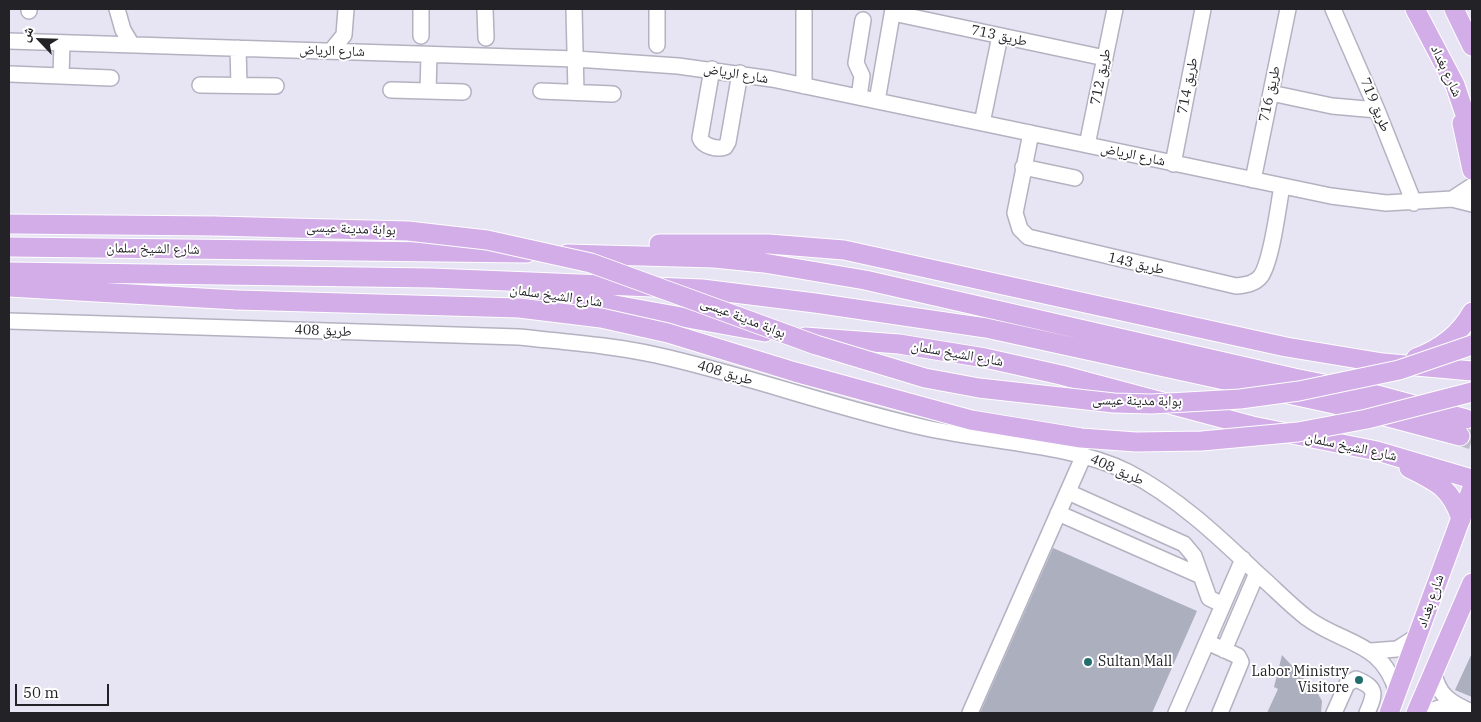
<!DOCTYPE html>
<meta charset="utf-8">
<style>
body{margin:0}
#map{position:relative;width:1481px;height:722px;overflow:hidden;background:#e7e4f4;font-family:"IBM Plex Serif","Noto Naskh Arabic",serif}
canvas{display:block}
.frame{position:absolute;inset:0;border:10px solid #222227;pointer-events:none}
.north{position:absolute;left:15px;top:15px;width:50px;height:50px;-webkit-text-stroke:4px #fff;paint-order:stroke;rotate:294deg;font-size:14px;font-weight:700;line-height:20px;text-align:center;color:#222227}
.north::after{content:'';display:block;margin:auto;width:18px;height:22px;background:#222227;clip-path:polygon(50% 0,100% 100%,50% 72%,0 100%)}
.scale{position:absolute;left:15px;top:684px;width:94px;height:22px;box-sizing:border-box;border:2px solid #222227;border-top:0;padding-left:6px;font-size:15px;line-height:18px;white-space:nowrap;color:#222227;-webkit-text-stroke:4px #fff;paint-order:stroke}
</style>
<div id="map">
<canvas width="1481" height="722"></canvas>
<div class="frame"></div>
<div class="north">ش</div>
<div class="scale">50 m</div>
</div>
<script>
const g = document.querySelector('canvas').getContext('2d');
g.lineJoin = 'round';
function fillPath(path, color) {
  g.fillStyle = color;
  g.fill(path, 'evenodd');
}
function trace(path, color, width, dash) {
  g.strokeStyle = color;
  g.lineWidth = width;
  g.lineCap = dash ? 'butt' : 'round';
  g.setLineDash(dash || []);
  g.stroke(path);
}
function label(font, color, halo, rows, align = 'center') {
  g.font = font + ' "IBM Plex Serif","Noto Naskh Arabic",serif';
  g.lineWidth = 4;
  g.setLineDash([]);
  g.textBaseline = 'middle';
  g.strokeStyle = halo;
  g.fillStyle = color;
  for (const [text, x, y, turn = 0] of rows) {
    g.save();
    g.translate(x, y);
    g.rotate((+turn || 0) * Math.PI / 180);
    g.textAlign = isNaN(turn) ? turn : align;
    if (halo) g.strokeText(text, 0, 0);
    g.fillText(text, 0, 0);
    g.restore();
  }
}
fillPath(new Path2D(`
 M1053,548L1197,611L1152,713H980Z
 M1472,653V697L1455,690Z
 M1282,655L1318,694L1322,701L1321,713H1267L1278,689L1274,687Z`), '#abafbe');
trace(new Path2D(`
 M1460,436L1472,440`), '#c0bdcb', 19, [19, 9]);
const minor = new Path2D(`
 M29,9V11
 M117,9L123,30L132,45
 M421,9V36
 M485,9L486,38
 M574,9L576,92
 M1333,9L1377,110L1414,203
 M893,13L1105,58
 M9,41L576,59L678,66L772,79L1331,196L1386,203L1452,199L1472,204
 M657,45V9
 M238,48L239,85
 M331,51L344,35L346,9
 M712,69L700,138C703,146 717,150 725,147L728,142L740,73
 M10,74L111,78
 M61,76L62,43
 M200,85L276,86
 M804,86V9
 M391,90L463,92
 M428,91L429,55
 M541,91L613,94
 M1271,93L1332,106L1377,110
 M859,97L862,76L856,63L863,20
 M877,101L893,9
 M982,123L1000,36
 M1031,133L1015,213L1020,229L1028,237L1236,286C1245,285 1255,284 1261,276C1272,260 1278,207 1282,186
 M1087,145L1115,9
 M1173,164L1203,9
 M1023,167L1075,178
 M1253,180L1288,9
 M1452,199L1472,186
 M9,321L519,337C565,342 611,345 656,355C747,375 835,408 926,428C990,442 1071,444 1128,472C1177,497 1219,537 1259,575C1275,589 1290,605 1307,618C1344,645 1383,641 1397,693
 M1068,492L1184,544L1194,556L1209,598L1223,605
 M1058,513L1201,576
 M1207,642L1238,656L1241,662L1220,713
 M1224,650L1257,573
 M1371,651L1397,649L1419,635
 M1434,672C1437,695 1452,704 1472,712
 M970,713L1084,455
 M1176,713L1243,559
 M1334,713L1347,684L1356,679C1378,688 1375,694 1367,713
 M1423,713L1443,707L1460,708`);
const major = new Path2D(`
 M1415,9L1455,85L1472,135
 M1454,9L1472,46
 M1462,123L1472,170
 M9,224L215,226
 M659,244H769L844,250L1286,347L1383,363L1472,371
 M9,247L527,253
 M567,254L714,258L764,263L865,280L1294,378L1373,394L1466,419
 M9,272L432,278L702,289L815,303L986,328L1366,411L1460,436
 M9,287L237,300
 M529,292L615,305L765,332
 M805,337L899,344L985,358L1061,375L1252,426L1377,451L1472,479
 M1416,358C1440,349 1460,334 1472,312
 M1409,468C1437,482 1451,488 1461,519
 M1389,713L1472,488
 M1416,713L1472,583`);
trace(minor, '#b4b2c1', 18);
trace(major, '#fff', 21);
trace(minor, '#fff', 15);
trace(major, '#d3ade8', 19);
const majorBridge = new Path2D(`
 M215,226L408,231L487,240L591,263L816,345L925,378L979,388L1114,403L1151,404L1240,399L1299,391L1399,370L1472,345
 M237,300L519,308L601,318L668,333L795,372L971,420L1081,438L1136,442L1202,441L1298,432L1367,419L1472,392`);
trace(majorBridge, '#fff', 21, []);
trace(majorBridge, '#d3ade8', 19);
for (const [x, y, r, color] of [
 [1088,662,5,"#226d6e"],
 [1359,680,5,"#226d6e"]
]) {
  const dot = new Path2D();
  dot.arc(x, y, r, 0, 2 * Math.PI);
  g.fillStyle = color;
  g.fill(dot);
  trace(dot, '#fff', 2);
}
label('14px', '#222227', '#fff', [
 ["طريق 713",999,36,12],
 ["شارع الرياض",332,51,2],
 ["شارع بغداد",1446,71,65],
 ["شارع الرياض",736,74,9],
 ["طريق 712",1101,77,-79],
 ["طريق 714",1188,86,-79],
 ["طريق 716",1270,94,-78],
 ["طريق 719",1375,105,67],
 ["شارع الرياض",1133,155,12],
 ["بوابة مدينة عيسى",351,229,2],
 ["شارع الشيخ سلمان",153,249,1],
 ["طريق 143",1136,264,13],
 ["شارع الشيخ سلمان",556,296,8],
 ["بوابة مدينة عيسى",743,318,21],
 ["طريق 408",323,331,2],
 ["شارع الشيخ سلمان",957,354,10],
 ["طريق 408",725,373,16],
 ["بوابة مدينة عيسى",1137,401,1],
 ["شارع الشيخ سلمان",1351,447,12],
 ["طريق 408",1117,470,24],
 ["شارع بغداد",1431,601,-71]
]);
label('14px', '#222227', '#fff', [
 ["Sultan Mall",1098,662],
 ["Labor Ministry",1349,672,"right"],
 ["Visitore",1349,688,"right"]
], 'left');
</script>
